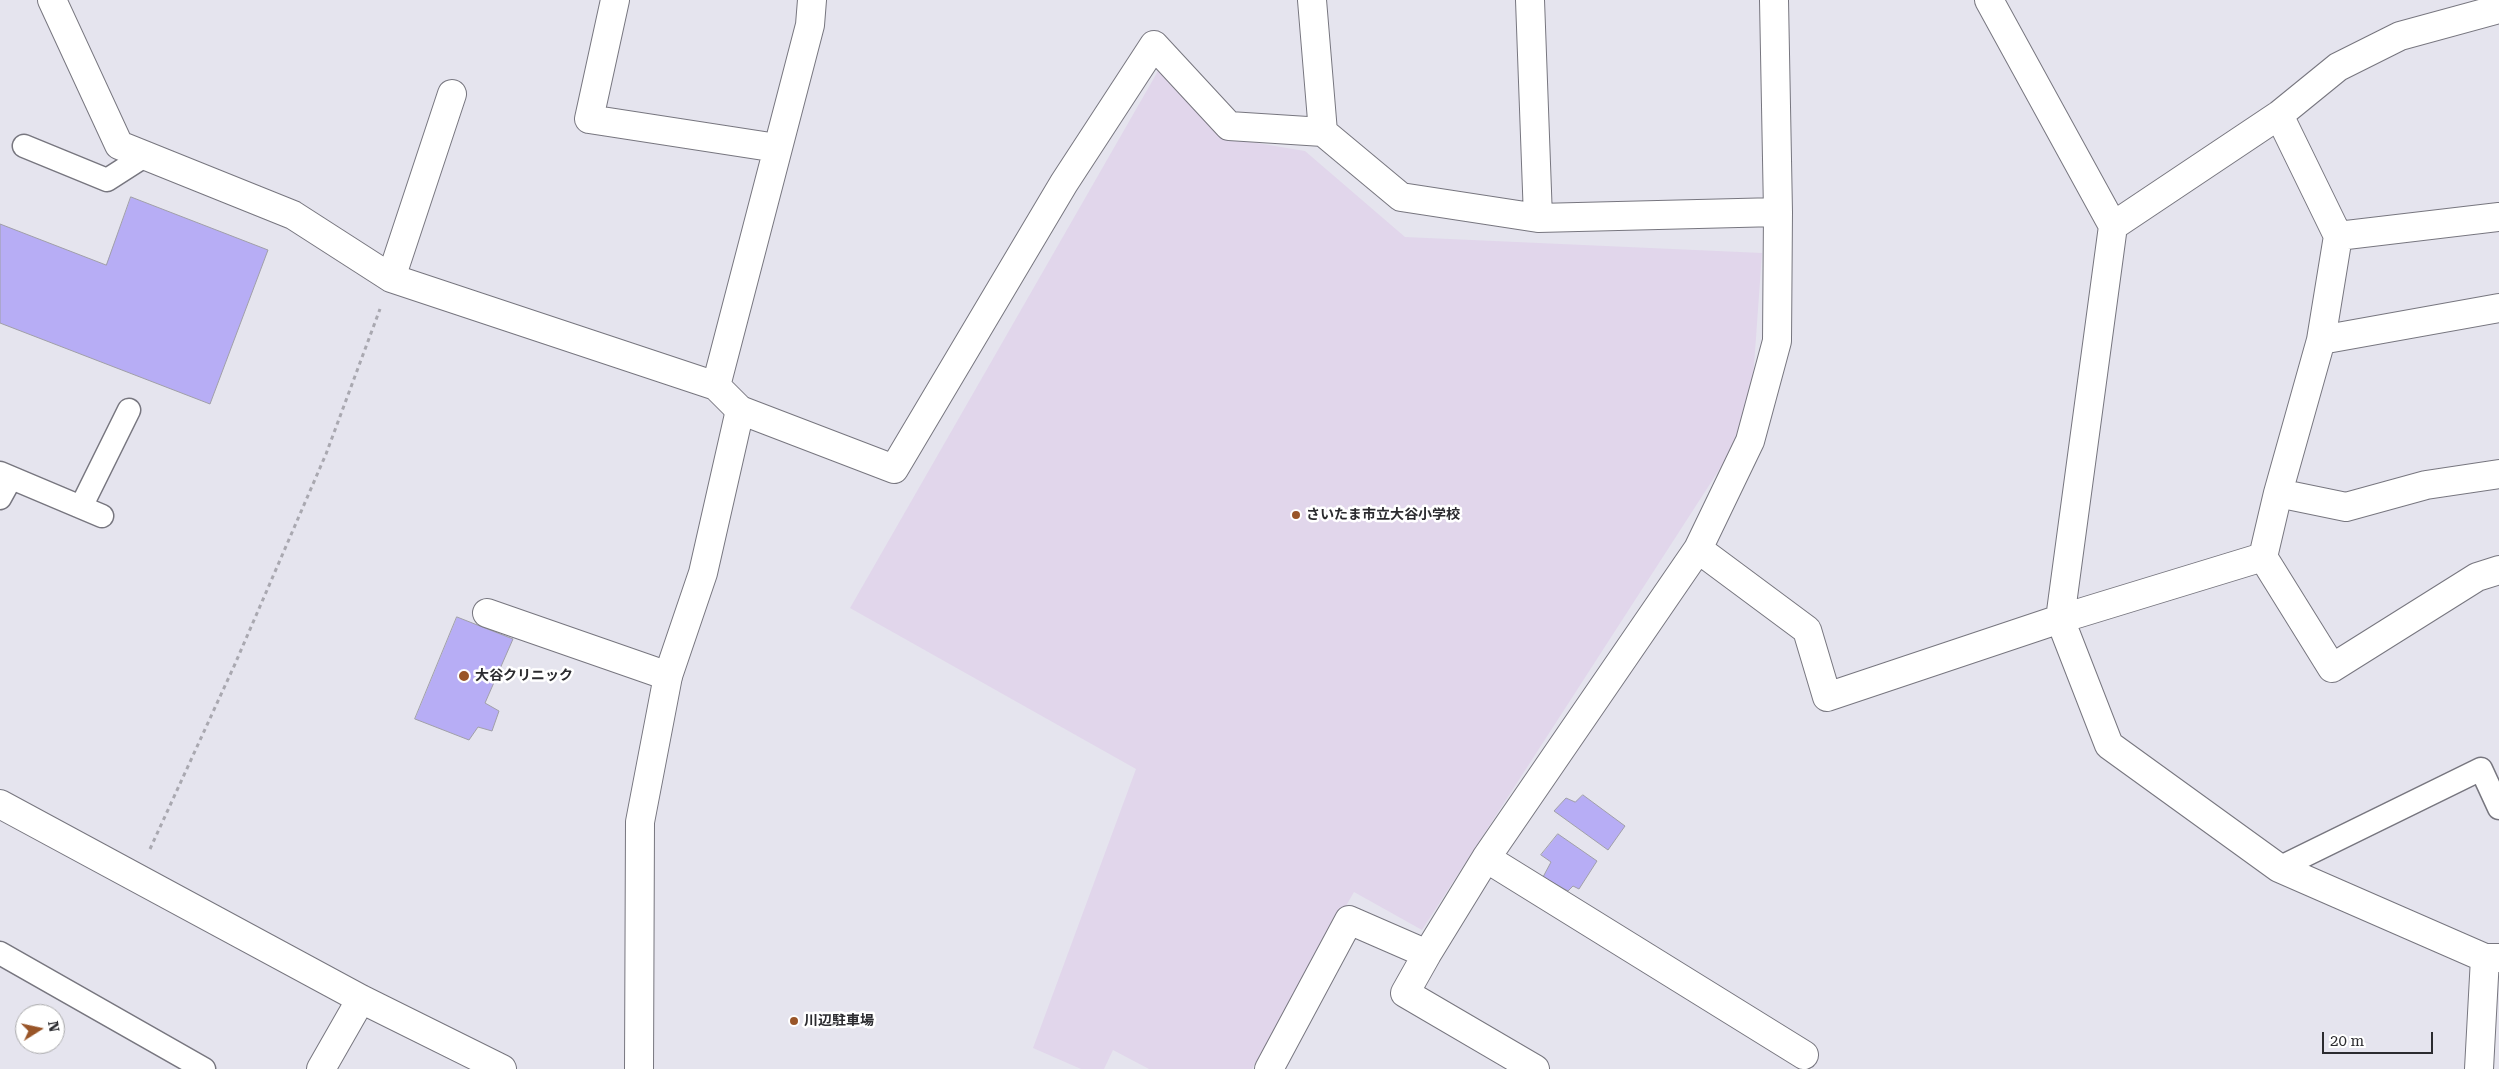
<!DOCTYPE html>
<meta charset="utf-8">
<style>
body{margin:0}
#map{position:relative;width:2499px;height:1069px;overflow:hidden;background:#e5e4ee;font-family:"Roboto Serif",serif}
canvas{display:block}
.north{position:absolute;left:15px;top:1004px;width:50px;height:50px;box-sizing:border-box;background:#fff;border:1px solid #aaaaac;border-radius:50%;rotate:80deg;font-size:14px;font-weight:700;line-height:20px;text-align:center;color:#2b2b2f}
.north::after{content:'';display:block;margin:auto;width:18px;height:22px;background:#995528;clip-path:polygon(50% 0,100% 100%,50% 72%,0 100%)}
.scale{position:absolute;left:2322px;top:1032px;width:111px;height:22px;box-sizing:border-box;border:2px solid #2b2b2f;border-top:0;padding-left:6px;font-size:15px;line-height:18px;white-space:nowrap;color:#2b2b2f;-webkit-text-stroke:4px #fff;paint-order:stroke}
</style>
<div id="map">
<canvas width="2499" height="1069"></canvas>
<div class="north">N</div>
<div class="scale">20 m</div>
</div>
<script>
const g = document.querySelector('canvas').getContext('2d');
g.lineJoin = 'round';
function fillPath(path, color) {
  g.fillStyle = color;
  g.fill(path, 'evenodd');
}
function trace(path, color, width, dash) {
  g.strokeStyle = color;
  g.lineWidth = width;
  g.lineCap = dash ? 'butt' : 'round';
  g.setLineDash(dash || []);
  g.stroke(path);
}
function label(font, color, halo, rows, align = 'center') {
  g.font = font + ' "Roboto Serif","Noto Sans JP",serif';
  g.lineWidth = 5;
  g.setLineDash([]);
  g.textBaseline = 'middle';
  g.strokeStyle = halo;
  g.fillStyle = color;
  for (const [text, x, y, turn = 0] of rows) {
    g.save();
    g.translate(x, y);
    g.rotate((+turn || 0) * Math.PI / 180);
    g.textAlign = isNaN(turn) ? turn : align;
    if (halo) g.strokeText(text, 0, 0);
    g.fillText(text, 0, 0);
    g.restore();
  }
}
fillPath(new Path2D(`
 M1158,71L1221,137L1305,151L1405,237L1762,253L1750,422L1422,930L1354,892L1252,1069H1149L1113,1050L1104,1069H1081L1033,1048L1136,769L850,608Z`), '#e1d6eb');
const building = new Path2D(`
 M131,197L268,250L210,404L0,323V224L106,265Z
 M457,617L513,639L485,703L499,711L492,731L478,727L469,740L415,719Z
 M1583,795L1625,826L1608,850L1554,811L1566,798L1575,802Z
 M1558,834L1597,861L1579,889L1573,886L1568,891L1543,877L1551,862L1541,855Z`);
fillPath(building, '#b7adf5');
trace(building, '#a09fa8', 1);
const lane = new Path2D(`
 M24,146L107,180L146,155
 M0,473L102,516
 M0,498L11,478
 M81,507L129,410
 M2279,868L2481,769L2499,808
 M0,953L204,1069`);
const street = new Path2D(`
 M52,0L119,145L293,215L391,278L716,386L740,410L894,469L1064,183L1154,45L1229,126L1323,132L1401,197L1538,218L1778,212
 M615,0L589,119L777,148
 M1312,0L1323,132
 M1530,0L1538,218
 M1989,0L2113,226L2060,619L2109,745L2279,868L2485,958H2499
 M2279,115L2338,236
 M2499,217L2338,236L2321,340L2278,493L2263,557L2332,668L2477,577L2499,570
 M2113,226L2279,115L2338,67L2400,36L2499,9
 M391,278L452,94
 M2321,340L2499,308
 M716,386L810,25L812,0
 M2278,493L2346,507L2426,485L2499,474
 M1698,549L1807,630L1827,697L2060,619L2263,557
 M487,613L668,676
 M0,804L361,999L502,1069
 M1486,858L1804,1055
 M1427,954L1405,993L1535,1069
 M321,1069L361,999
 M1269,1069L1349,920L1427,954L1486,858L1698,549L1750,441L1777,341L1778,212L1774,0
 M2479,1069L2485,958`);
const secondary = new Path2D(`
 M639,1069L640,822L668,676L703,573L740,410`);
trace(lane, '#77767f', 25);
trace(street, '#77767f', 30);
trace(secondary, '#77767f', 30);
trace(new Path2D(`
 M150,849L235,664L326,454L380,309`), '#a9a8b0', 3, [4, 4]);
trace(lane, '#fff', 22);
trace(street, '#fff', 28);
trace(secondary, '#fff', 28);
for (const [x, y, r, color] of [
 [1296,515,5,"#995528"],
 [464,676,6,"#995528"],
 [794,1021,5,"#995528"]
]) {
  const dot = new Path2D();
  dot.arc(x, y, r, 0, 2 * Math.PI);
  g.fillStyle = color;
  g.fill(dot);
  trace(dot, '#fff', 2);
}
label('bold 14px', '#2b2b2f', '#fff', [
 ["さいたま市立大谷小学校",1306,515],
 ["大谷クリニック",475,676],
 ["川辺駐車場",804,1021]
], 'left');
</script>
